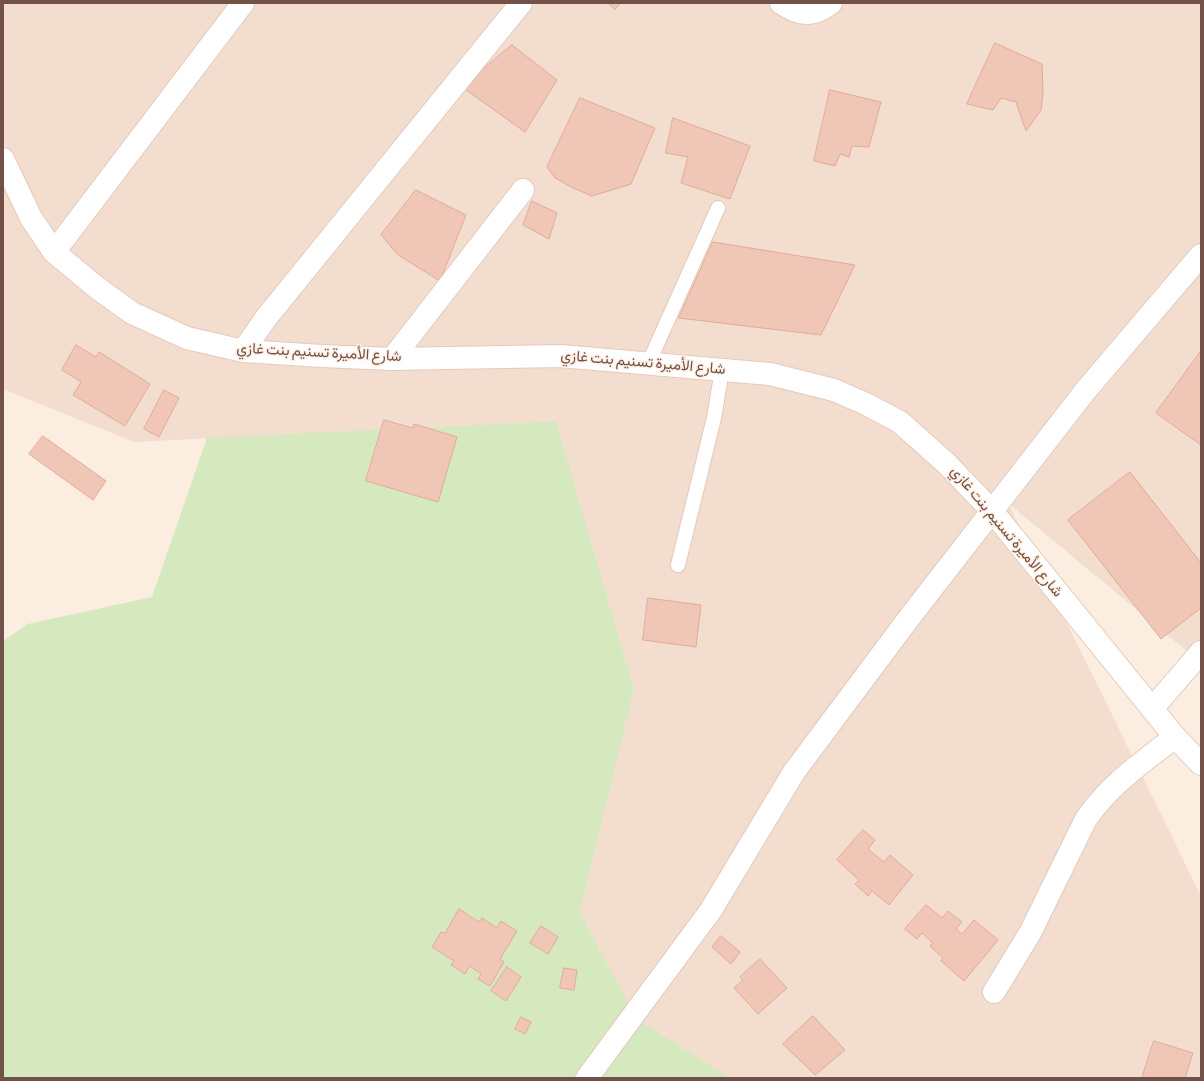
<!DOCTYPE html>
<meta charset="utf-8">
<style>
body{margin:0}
#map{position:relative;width:1204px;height:1081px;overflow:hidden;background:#fbeddf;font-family:"Sofia Sans Condensed",sans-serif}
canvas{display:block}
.frame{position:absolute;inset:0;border:4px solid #715148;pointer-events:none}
</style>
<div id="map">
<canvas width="1204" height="1081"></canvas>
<div class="frame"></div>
</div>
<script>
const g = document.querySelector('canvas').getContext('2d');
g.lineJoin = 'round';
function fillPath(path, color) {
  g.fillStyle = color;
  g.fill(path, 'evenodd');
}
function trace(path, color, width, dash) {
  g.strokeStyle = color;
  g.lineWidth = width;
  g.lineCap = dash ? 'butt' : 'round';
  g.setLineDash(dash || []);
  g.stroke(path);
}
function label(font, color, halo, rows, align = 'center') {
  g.font = font + ' "Sofia Sans Condensed",Vazirmatn,sans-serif';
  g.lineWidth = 3;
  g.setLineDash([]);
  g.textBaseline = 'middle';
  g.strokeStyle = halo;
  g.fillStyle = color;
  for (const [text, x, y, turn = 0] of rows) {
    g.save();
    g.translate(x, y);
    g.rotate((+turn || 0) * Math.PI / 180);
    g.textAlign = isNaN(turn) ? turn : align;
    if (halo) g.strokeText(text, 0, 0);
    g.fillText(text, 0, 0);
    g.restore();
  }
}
fillPath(new Path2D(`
 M3,3H1201V663L1008,503L1201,896V1078H730L636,1018L580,912L634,689L556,421L134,442L3,389Z`), '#f3ddce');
fillPath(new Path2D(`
 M556,421L634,689L580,912L636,1018L730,1078H3V641L28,624L152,597L207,438Z`), '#d5e8be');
const building = new Path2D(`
 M608,3H621L615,9Z
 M995,43L1042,64L1043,92L1041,110L1026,131L1016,102L1001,98L993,110L967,104Z
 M512,45L557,80L525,132L462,87Z
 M830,90L881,102L869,147L852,146L849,157L840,154L835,166L814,161Z
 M580,98L655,128L631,184L592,196L571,187L555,178L547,167Z
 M673,118L750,146L730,199L681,183L688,157L666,153Z
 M416,190L466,215L440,281L398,255L381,235Z
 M532,201L557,213L549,239L523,225Z
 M713,242L855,265L821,335L679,318Z
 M76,345L96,357L99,352L150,384L125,426L73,395L81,382L62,370Z
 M1201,351V445L1156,413Z
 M164,390L179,398L159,437L144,429Z
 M384,420L413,428L414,424L457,437L438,502L366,481Z
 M43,436L106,481L93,500L29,454Z
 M1130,472L1201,563V608L1161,639L1068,520Z
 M648,598L701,605L696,647L643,640Z
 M863,830L875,840L868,849L884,862L890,855L913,875L889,905L872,891L868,896L855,884L859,880L837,860Z
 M926,905L942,918L948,911L962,922L956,929L962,934L974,920L998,940L964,981L941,961L943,958L930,946L933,943L922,933L917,939L905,929Z
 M459,909L479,922L482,918L497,928L501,921L517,931L500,959L504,962L490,986L478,979L481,974L470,966L465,974L451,965L454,961L432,947L441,932L445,933Z
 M541,926L558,937L548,954L530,943Z
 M721,936L740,952L731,964L712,947Z
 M760,959L787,988L758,1014L734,988L743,980L740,977Z
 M507,967L521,977L506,1001L491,991Z
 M564,968L577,970L574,990L560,988Z
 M813,1016L845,1050L815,1075L783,1044Z
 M521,1017L531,1022L525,1034L515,1029Z
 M1154,1041L1193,1053L1185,1078H1142Z`);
fillPath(building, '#f0c6b7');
trace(building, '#e2ab98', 1);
const lane = new Path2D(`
 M649,362L718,208
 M678,565L714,418L722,370`);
const street = new Path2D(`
 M781,3C800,16 813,17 831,3
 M54,252L243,3
 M243,351L266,318L521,3
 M392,359L523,190
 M1152,709L1201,652
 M994,992L1030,933L1086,819C1110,784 1143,762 1175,737
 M587,1078L711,910L794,772L909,618L1086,390L1201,255`);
const secondary = new Path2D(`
 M3,159L31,218L54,252L96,287L132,313L187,338L243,351L322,356L392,359L560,356L770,374L834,390L866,404L900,422L947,464L992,511L1175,737L1201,764`);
trace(lane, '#e1cabf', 16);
trace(street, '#e1cabf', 24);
trace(secondary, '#e6cabc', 24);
trace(lane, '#fff', 14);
trace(street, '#fff', 22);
trace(secondary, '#fff', 22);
label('15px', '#715148', '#fff1e5', [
 ["شارع الأميرة تسنيم بنت غازي",319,353,3],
 ["شارع الأميرة تسنيم بنت غازي",643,363,5],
 ["شارع الأميرة تسنيم بنت غازي",1006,532,50]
]);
</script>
